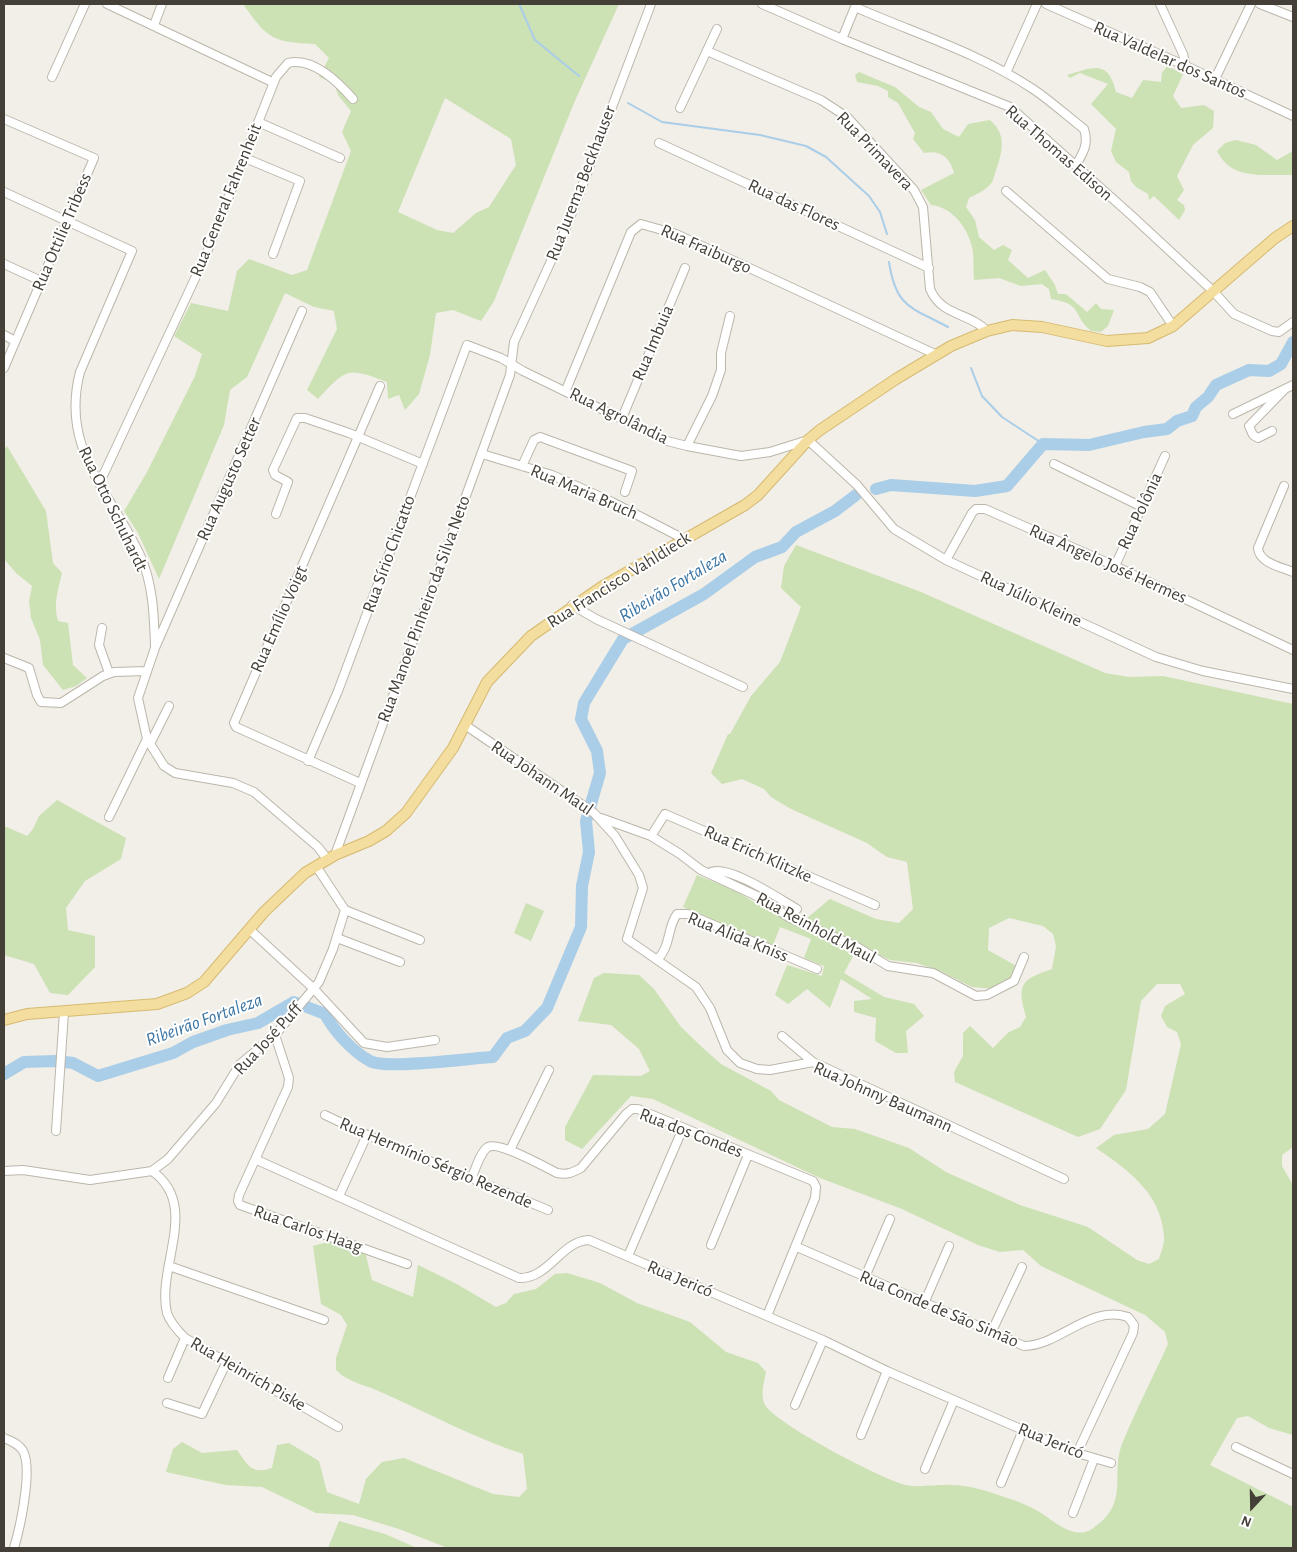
<!DOCTYPE html>
<meta charset="utf-8">
<style>
body{margin:0}
#map{position:relative;width:1297px;height:1552px;overflow:hidden;background:#f1efe7;font-family:"Alegreya Sans",sans-serif}
canvas{display:block}
.frame{position:absolute;inset:0;border:5px solid #443f37;pointer-events:none}
.north{position:absolute;left:1227px;top:1482px;width:50px;height:50px;-webkit-text-stroke:4px #fff;paint-order:stroke;rotate:201deg;font-size:14px;font-weight:700;line-height:20px;text-align:center;color:#443f37}
.north::after{content:'';display:block;margin:auto;width:18px;height:22px;background:#443f37;clip-path:polygon(50% 0,100% 100%,50% 72%,0 100%)}
</style>
<div id="map">
<canvas width="1297" height="1552"></canvas>
<div class="frame"></div>
<div class="north">N</div>
</div>
<script>
const g = document.querySelector('canvas').getContext('2d');
g.lineJoin = 'round';
function fillPath(path, color) {
  g.fillStyle = color;
  g.fill(path, 'evenodd');
}
function trace(path, color, width, dash) {
  g.strokeStyle = color;
  g.lineWidth = width;
  g.lineCap = dash ? 'butt' : 'round';
  g.setLineDash(dash || []);
  g.stroke(path);
}
function label(font, color, halo, rows, align = 'center') {
  g.font = font + ' "Alegreya Sans",sans-serif';
  g.lineWidth = 4;
  g.setLineDash([]);
  g.textBaseline = 'middle';
  g.strokeStyle = halo;
  g.fillStyle = color;
  for (const [text, x, y, turn = 0] of rows) {
    g.save();
    g.translate(x, y);
    g.rotate((+turn || 0) * Math.PI / 180);
    g.textAlign = isNaN(turn) ? turn : align;
    if (halo) g.strokeText(text, 0, 0);
    g.fillText(text, 0, 0);
    g.restore();
  }
}
fillPath(new Path2D(`
 M243,4H619L574,103L494,301L481,321L453,310L436,313L430,355L419,394L405,410L399,395L388,399L387,382C347,367 347,368 318,399L307,390L337,329L334,311L314,307L285,293L247,377L230,390L224,425L159,579L138,533L124,511L147,472L195,376L202,354L174,336L191,303L228,311L237,271L249,259L292,275L307,270L351,151L342,132L351,111L338,95L334,83L319,77L329,58L315,44C272,42 268,39 243,4ZM445,98L511,139L516,165L489,207L476,213L453,233L437,230L398,212Z
 M1167,66L1183,74L1173,96L1181,108L1204,105L1214,111L1213,128L1193,145L1177,176L1184,190L1177,200L1184,205L1185,210L1179,220L1154,196L1149,200L1148,194L1136,187L1131,181L1129,172L1116,162L1111,151L1116,129L1091,104L1108,84L1080,73L1070,78L1067,75C1092,68 1108,58 1116,92L1132,98L1143,80L1161,82L1162,73Z
 M859,72L895,87L919,107L931,112L943,129L959,137L968,124L990,120C1006,134 1003,149 997,167C995,172 994,179 992,182C987,190 977,194 969,198L966,207L975,220L979,237L994,250L1003,245L1012,250L1008,260L1028,278L1045,270L1055,285L1058,294H1066L1087,312L1096,303L1101,309L1114,310L1108,326L1101,332L1091,331C1072,315 1084,304 1051,299L1049,289L1042,284L1021,286L999,278L974,280C973,271 974,261 973,252C970,230 953,207 931,205L921,190L954,173C950,157 940,150 924,153L913,139L915,133L898,103L888,97V91L878,86L857,82L855,75Z
 M1236,140L1256,145L1277,160L1293,151V175C1263,174 1232,181 1217,151L1225,143Z
 M7,446L46,511L53,563L62,573C58,590 53,604 58,621L68,623L73,665L87,678L76,686L63,690L43,665L40,640L31,618L29,601L32,586L16,573L4,559V450Z
 M796,545L921,592L1105,673L1129,677L1163,676L1293,704V1147L1282,1155V1166L1293,1185V1435L1269,1428L1248,1416L1237,1418L1210,1465L1293,1507V1548H448L399,1529L353,1515L316,1513L262,1487L226,1485L166,1472L173,1449L182,1442L202,1453L237,1450C248,1465 251,1475 272,1468L277,1445L289,1443L319,1461L327,1492L359,1504L366,1479L382,1462L404,1458L493,1494L519,1497L527,1489L523,1454C475,1438 430,1414 383,1393C367,1385 349,1383 336,1370V1358L347,1325L341,1315L321,1304L313,1246L335,1240L365,1252L372,1280L413,1297L418,1265L455,1283L496,1307L506,1303L514,1294L536,1289L555,1274L567,1273L600,1283L637,1303L690,1322L726,1352L758,1363L766,1372C764,1382 760,1396 765,1405C776,1424 883,1480 906,1485C920,1488 937,1484 952,1485C969,1485 991,1492 1007,1498C1017,1501 1029,1506 1038,1511C1053,1520 1074,1541 1092,1529C1131,1503 1110,1476 1122,1444C1136,1410 1153,1377 1168,1344L1165,1332L1145,1315L1041,1266L1023,1250L1000,1252L978,1245L902,1209L820,1178L653,1099L631,1096L582,1149L565,1140V1127L593,1075L641,1076L650,1071L639,1049L611,1025L578,1021L594,978L604,973L639,975L654,989L681,1027L704,1049L721,1064L771,1091L779,1100L832,1127L855,1129L909,1148L946,1172L1020,1205L1088,1227L1137,1260L1149,1264L1159,1259C1161,1252 1165,1243 1164,1236C1161,1193 1128,1170 1096,1148L1114,1135L1148,1129L1165,1114L1181,1044L1177,1032L1167,1027L1161,1016L1165,1006L1185,994L1180,984H1157L1141,1001L1126,1090L1100,1129L1078,1137L955,1082L954,1072L963,1056V1033L970,1026L993,1048L1009,1032L1020,1027L1026,1017C1017,984 1020,980 1052,969L1056,946L1053,934L1043,926L1009,918L989,928L988,950L1018,967L1014,978L995,989L972,987L942,972L917,963L890,960L859,945L844,973L884,997L914,1004L924,1016L906,1031L908,1053H896L875,1041L876,1018L854,1012V1001L872,999L841,979L830,1008L807,989L788,1004L775,995L787,965L822,976L824,966L804,958L811,939L780,927L773,945L683,907L697,875L734,890L766,909L807,918L830,899L876,919L899,923L913,909L907,862L887,857L867,843L791,809L771,797L764,789L742,779L722,784L711,773L728,734H730L751,696L780,662L801,607L781,588L784,566Z
 M57,800L126,838L121,859L85,881L66,908L68,930L95,936V967L68,995L50,993L34,964L4,955V826L27,836L33,829L39,816Z
 M526,903L544,911L531,941L514,933Z
 M339,1521L385,1534L417,1548H328Z`), '#cce1b4');
trace(new Path2D(`
 M519,4L535,40L579,76
 M628,103L662,122L760,135L806,146L826,157L869,196L880,212L887,234
 M889,262C896,308 911,307 948,327
 M971,368L982,396L1002,417L1043,444`), '#aacde8', 2);
trace(new Path2D(`
 M876,489L891,485L975,491L1007,486L1043,444L1089,445L1144,432L1167,429L1177,421L1192,416L1196,407L1208,397L1216,385L1249,370L1269,371L1281,364L1293,342
 M4,1074L24,1062L56,1061L73,1063L98,1076L173,1053L193,1042L227,1030L258,1023L294,1002L325,1014C334,1031 353,1052 370,1061C385,1070 470,1058 493,1057L507,1038L525,1031L547,1008L581,927L582,886L589,852L586,821L600,773L597,751L581,719L584,703L623,639L704,594L755,557L782,547L796,532L835,511L856,495`), '#aacde8', 12);
const minor = new Path2D(`
 M107,4L272,82
 M762,4L842,39L1010,107L1131,215L1213,291L1234,314L1272,331L1279,332L1293,322
 M1046,4L1186,66L1293,116
 M1160,4L1183,54L1186,66
 M1260,4L1293,17
 M154,25L162,4
 M842,39L855,7C914,33 979,53 1033,89C1051,101 1067,116 1084,129C1089,144 1083,153 1076,165
 M707,51L821,100L847,117L914,190L923,207L930,289C942,317 969,312 987,331
 M1006,73L1037,4
 M52,77L85,4
 M1215,79L1251,4
 M680,108L717,29
 M4,119L94,158L4,368
 M258,122L340,158
 M659,143L929,268
 M245,158L300,181L273,254
 M1006,191L1108,279L1140,287L1150,292L1173,326
 M4,192L132,251L80,372C60,449 110,491 140,555C153,583 154,615 155,646
 M4,264L41,281
 M302,311L155,648L138,698L147,739L164,766L175,773L233,783L254,792L318,847L327,859
 M4,335L15,341
 M566,390L631,232L641,224L676,234L937,355
 M1233,414L1293,385
 M622,418L685,268
 M1272,431L1258,438L1253,435L1249,426L1285,389
 M687,446L712,396L721,370V353L730,316
 M482,454L552,475L612,502L684,539
 M1054,464L1142,507
 M522,466L534,440L540,437L632,471L625,492
 M100,482L205,257L276,77L288,63C313,57 338,82 353,99
 M1284,486L1258,548C1259,563 1281,567 1293,572
 M276,514L288,482L275,475L273,470L297,418H305L349,433L423,464
 M946,560L972,513L976,509H985L1115,566L1293,650
 M1115,566L1165,456
 M572,605L596,619L743,687
 M102,628L99,645L109,673
 M4,658L29,668L37,695L41,702L61,703L103,676L114,672L146,671
 M465,725L594,813L615,836L639,875L643,888L627,939L696,987L710,1008L727,1050L740,1063L757,1069L770,1070L813,1062L1064,1179
 M150,744L169,706
 M308,761L338,691L467,345L501,358L523,371L667,441L687,446L741,456L770,452L808,440L857,485L894,529L946,560L1156,657L1203,671L1293,689
 M360,783L236,727L234,723L380,386
 M109,817L147,739
 M601,818L651,836L680,854L701,870L759,897L790,918L857,947L888,966L933,973L976,996L987,995L1014,981L1024,957
 M651,836L665,814L875,905
 M335,855L510,375L514,342L567,226L651,4
 M709,873C726,862 781,900 797,909
 M345,910L420,940
 M249,929L314,989L364,1043L387,1047L435,1040
 M337,938L400,962
 M658,959C671,945 667,928 677,914H688L817,969
 M275,1035L289,1078L288,1087L239,1195L238,1201L240,1205L407,1264
 M782,1036L813,1062
 M325,1115L367,1135L548,1210
 M56,1131L64,1012
 M510,1150L549,1070
 M257,1160L519,1278C549,1279 561,1241 589,1240L823,1340L887,1371L1023,1430L1077,1453L1111,1463
 M4,1171L23,1170L90,1180L152,1171C201,1205 156,1267 167,1313C170,1322 178,1331 185,1338L338,1427
 M152,1171L168,1159L216,1103L240,1064L275,1035L319,982L333,949L345,910L316,866
 M471,1179C475,1171 480,1152 488,1147C499,1141 545,1167 557,1173C567,1175 572,1173 581,1168L626,1114L632,1109H638L813,1181L816,1187L815,1198L767,1316
 M339,1196L367,1135
 M711,1245L748,1155
 M797,1247L1024,1346C1059,1346 1090,1304 1128,1317L1134,1325L1133,1333L1077,1453
 M628,1256L683,1128
 M169,1266L324,1320
 M865,1277L890,1219
 M925,1301L949,1246
 M991,1333L1022,1267
 M168,1378L185,1338
 M167,1403L202,1414L227,1361
 M795,1405L823,1340
 M861,1435L887,1371
 M4,1438C11,1441 19,1444 23,1451C33,1469 20,1528 14,1548
 M1236,1447L1293,1474
 M925,1469L954,1400
 M1001,1483L1023,1430
 M1073,1513L1094,1459`);
const major = new Path2D(`
 M4,1020L27,1014L157,1004L187,993L204,982L264,912L305,873L335,855L369,841L386,831L406,813L453,748L487,682L531,636L603,586L745,505L758,495L808,440L820,430L896,379L951,346L987,331L1012,325L1042,327L1107,341L1148,338L1173,326L1275,238L1293,226`);
trace(minor, '#bcb6ab', 10);
trace(major, '#d6ba71', 12);
trace(minor, '#fff', 8);
trace(major, '#f3dd9f', 10);
label('18px', '#443f37', '#fff', [
 ["Rua Valdelar dos Santos",1170,60,24],
 ["Rua Primavera",875,151,46],
 ["Rua Thomas Edison",1059,153,41],
 ["Rua Jurema Beckhauser",581,183,-69],
 ["Rua General Fahrenheit",226,200,-68],
 ["Rua das Flores",794,205,25],
 ["Rua Ottilie Tribess",62,232,-67],
 ["Rua Fraiburgo",706,249,24],
 ["Rua Imbuia",653,343,-67],
 ["Rua Agrolândia",619,416,26],
 ["Rua Augusto Setter",229,479,-66],
 ["Rua Maria Bruch",584,492,23],
 ["Rua Otto Schuhardt",113,509,64],
 ["Rua Polônia",1140,511,-65],
 ["Rua Sírio Chicatto",389,554,-70],
 ["Rua Ângelo José Hermes",1108,564,24],
 ["Rua Francisco Vahldieck",619,580,-32],
 ["Rua Júlio Kleine",1031,599,25],
 ["Rua Manoel Pinheiro da Silva Neto",424,609,-70],
 ["Rua Emílio Voigt",279,619,-66],
 ["Rua Johann Maul",542,778,34],
 ["Rua Erich Klitzke",758,854,24],
 ["Rua Reinhold Maul",816,928,28],
 ["Rua Alida Kniss",738,937,22],
 ["Rua José Puff",268,1039,-47],
 ["Rua Johnny Baumann",883,1097,24],
 ["Rua dos Condes",691,1133,21],
 ["Rua Hermínio Sérgio Rezende",436,1163,23],
 ["Rua Carlos Haag",308,1229,19],
 ["Rua Jericó",680,1279,23],
 ["Rua Conde de São Simão",939,1309,23],
 ["Rua Heinrich Piske",248,1374,30],
 ["Rua Jericó",1051,1441,22]
]);
label('italic 19px', '#3c75a3', '#fff', [
 ["Ribeirão Fortaleza",673,586,-31],
 ["Ribeirão Fortaleza",204,1020,-20]
]);
</script>
